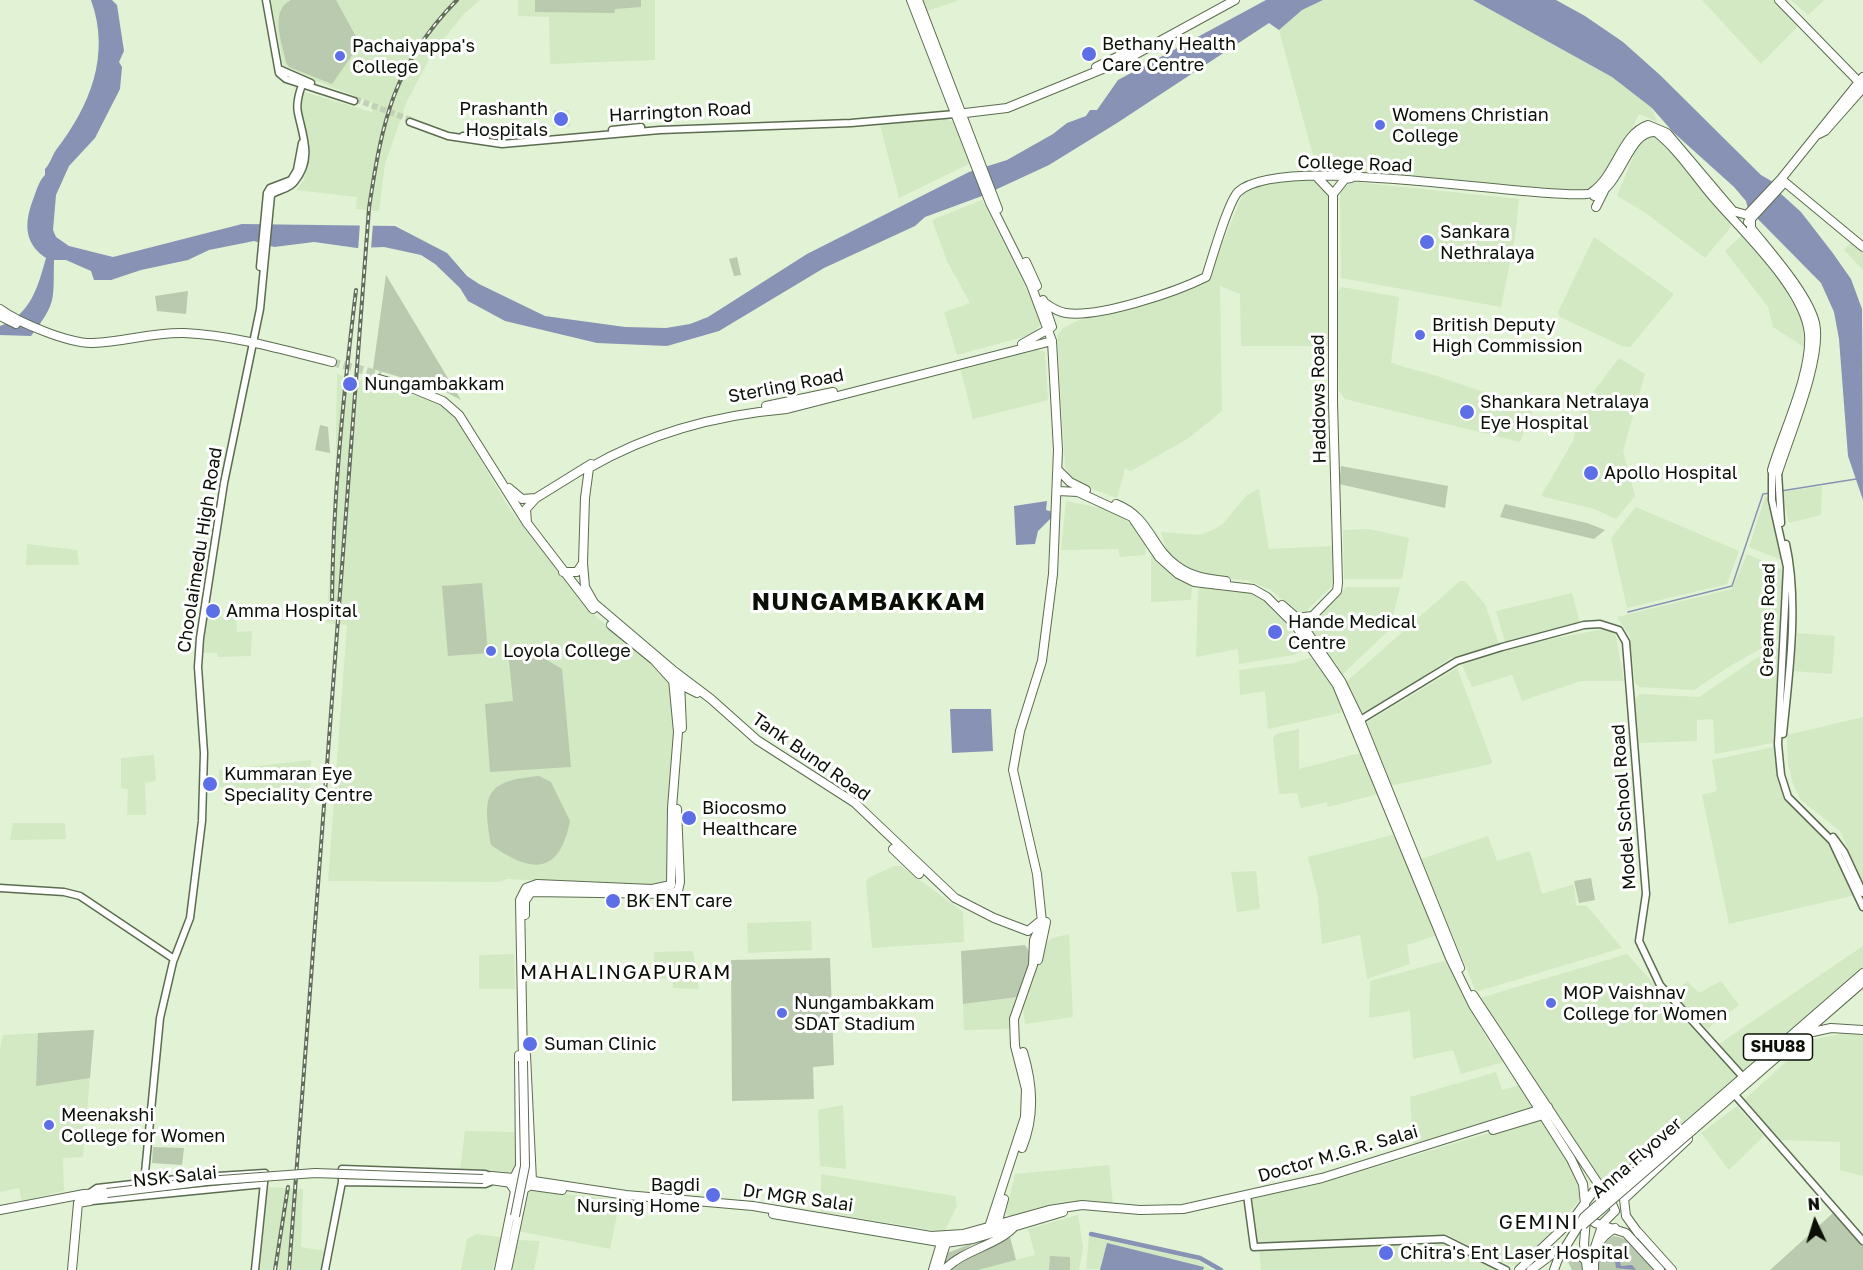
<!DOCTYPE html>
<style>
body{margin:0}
#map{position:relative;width:1863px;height:1270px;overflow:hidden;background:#e1f3d4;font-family:"Golos Text",sans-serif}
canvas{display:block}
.north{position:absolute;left:1785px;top:1192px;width:60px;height:60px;-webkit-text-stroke:4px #fff;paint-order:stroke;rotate:356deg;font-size:16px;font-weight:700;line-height:24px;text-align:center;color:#0a1006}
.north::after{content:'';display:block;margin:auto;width:21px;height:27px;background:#0a1006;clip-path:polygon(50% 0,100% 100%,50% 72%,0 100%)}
</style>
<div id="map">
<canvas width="1863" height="1270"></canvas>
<div class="north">N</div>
</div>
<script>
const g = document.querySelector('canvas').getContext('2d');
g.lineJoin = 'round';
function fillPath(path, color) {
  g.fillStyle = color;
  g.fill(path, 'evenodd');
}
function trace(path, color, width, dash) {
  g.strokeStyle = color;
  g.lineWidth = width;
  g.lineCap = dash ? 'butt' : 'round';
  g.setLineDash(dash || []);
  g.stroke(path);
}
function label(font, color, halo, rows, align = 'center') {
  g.font = font + ' "Golos Text",sans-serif';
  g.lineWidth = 6;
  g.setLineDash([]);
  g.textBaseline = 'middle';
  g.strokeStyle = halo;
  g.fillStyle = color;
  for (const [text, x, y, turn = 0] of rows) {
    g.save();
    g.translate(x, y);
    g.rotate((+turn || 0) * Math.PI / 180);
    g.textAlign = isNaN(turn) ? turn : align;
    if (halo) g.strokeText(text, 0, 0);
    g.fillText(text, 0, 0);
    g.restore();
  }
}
fillPath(new Path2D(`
 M271,0H480L463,15L432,54L407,101L385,164L379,211L356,209L357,197L296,190L304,180L308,156V138L300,110L304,92L372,112L374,103L284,69Z
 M518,0H655V60L550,64L549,17L518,16Z
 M923,0H960L927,11Z
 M1323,0H1473L1612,77L1652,108L1657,122L1639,114L1610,175L1587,192L1573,194L1317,170L1279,30L1302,10Z
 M1702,0H1778L1800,24L1761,64Z
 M1791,0H1824L1808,15Z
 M553,110H569L570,127H553Z
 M946,119L954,122L969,153L971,163L899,198L880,125Z
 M1649,135L1660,137L1732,223L1731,227L1705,258L1646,213L1617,196L1638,145Z
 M1298,180H1319L1329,195L1330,346H1241L1240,294L1220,286L1222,411L1189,438L1131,471L1125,469L1117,498L1079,484L1070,478L1065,467L1057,335L1063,328L1079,320L1168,297L1207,281L1242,196L1249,187Z
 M1354,182L1519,199L1515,237L1501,307L1341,278L1340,193L1344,187Z
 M982,200L1038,312L1041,323L1034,334L957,355L944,312L970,303L947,261L932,220Z
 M1742,235L1775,272L1805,326L1807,349L1773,327L1768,307L1725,251Z
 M1594,237L1674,294L1630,347L1622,346L1560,317L1558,312Z
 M1850,243L1863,252V270L1844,250Z
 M1342,287L1399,297L1391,363L1437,376L1533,409L1520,442L1345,399L1339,391L1338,351V291Z
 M1036,349L1045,352L1048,400L973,419L960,367Z
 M1619,358L1645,374L1623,451L1635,496L1616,519L1594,509L1541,496L1573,441L1582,407Z
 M337,374L442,403L454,415L509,508L586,608L668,677L674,691L675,732L670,783V876L663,886L507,879L499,882L328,881L347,625L326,623L335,505Z
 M1822,486L1821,515L1789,523L1782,492Z
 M1259,489L1269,549L1333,546L1334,579L1331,587L1304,613H1297L1271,590L1246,580L1192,576L1172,567L1161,532L1200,535L1213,530L1223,524L1247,495Z
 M1770,496L1784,561L1749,547L1765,497Z
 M1066,501L1115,511L1137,529L1146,543L1145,555L1120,557L1118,549L1061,550Z
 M1636,507L1739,551L1727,584L1627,608L1611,538Z
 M1369,529L1409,538L1402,579H1344L1343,530Z
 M27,544L77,550L79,565H26Z
 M1747,554L1783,570L1787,575V634L1730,666L1694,690L1639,687L1635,682L1630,637L1617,617L1732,589Z
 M1151,555L1187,583L1192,588L1191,600L1151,602Z
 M1460,581H1465L1485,604L1499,644L1450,658L1408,687L1365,712L1361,711L1346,682Z
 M1200,587L1251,593L1265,599L1306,648L1294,655L1239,664L1238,649L1196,657L1198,591Z
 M1346,587H1400L1390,629L1342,675L1308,628L1310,621Z
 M1572,593L1580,623L1505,642L1496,611Z
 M236,616L237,632L252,631L251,656L218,657L217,653H203L207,617Z
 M1604,629L1615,632L1624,681H1581L1522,701L1512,675L1472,687L1462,665L1526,644Z
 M1797,633L1835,636L1832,674L1794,671Z
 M1782,646L1786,647V663L1779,737L1772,743L1715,754L1713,719L1697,720V741L1639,743L1635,698L1640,694L1699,697L1755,659Z
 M1312,657L1334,685L1344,709L1340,713L1268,729L1265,691L1240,695L1239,670L1294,663Z
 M1457,668L1492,761L1491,764L1390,786L1366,723Z
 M1863,717V883L1840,831L1801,800L1793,784L1788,764L1787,735Z
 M1299,729V769L1360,753L1378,794L1328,807L1327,802L1301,808L1297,793L1279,794L1273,738L1276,734Z
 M1778,746L1786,795L1828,833L1856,895L1729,924L1702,795L1717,791L1712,760Z
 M154,755L156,781L145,783L146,815H127L128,789L121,788V758Z
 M311,760L310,799L224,805L225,788L219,787V770Z
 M13,823H65L66,839L10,840Z
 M1396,834L1438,935L1407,945L1410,964L1367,979L1360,935L1322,944L1318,898L1308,857Z
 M1488,836L1497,861L1530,851L1542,894L1574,884L1576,905L1587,906L1622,948L1479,991L1475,989L1421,859Z
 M894,866H901L963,912L964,942L872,948L866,883L868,878Z
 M1256,871L1260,909L1237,912L1231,872Z
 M811,921L812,950L748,953L747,923Z
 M1069,934L1073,1017L1025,1024L1023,1009L1046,943L1052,938Z
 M1863,946V969L1742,1073L1719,1044Z
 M693,951L699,989L673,988L672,979L654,978V952Z
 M514,954L515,989H479V955Z
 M1627,954L1738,1076L1614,1179L1607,1181L1600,1179L1480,998Z
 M1444,961L1447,962L1488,1041L1504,1062L1461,1074L1453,1050L1413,1059L1410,1011L1369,1018L1370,981Z
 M1687,981L1699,993L1721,981L1739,1005L1707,1029L1673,994Z
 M1018,997L1010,1029L964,1030L963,1004Z
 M94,1030L83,1157L63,1158L64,1191L22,1201L19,1188L0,1192V1048L3,1035Z
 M1842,1034L1863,1035V1176L1840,1170V1142L1779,1140L1745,1099L1810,1040Z
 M1496,1072L1502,1090L1520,1085L1531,1100L1532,1106L1528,1110L1413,1144L1410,1097Z
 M843,1105L846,1169L820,1166L818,1110Z
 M1737,1106L1764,1136L1729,1170L1701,1133Z
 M1539,1118L1545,1121L1580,1181L1579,1200L1554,1233L1518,1267L1493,1259L1447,1234L1434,1237L1258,1244L1251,1199L1323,1183Z
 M465,1131L517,1132V1170L513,1173L460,1169Z
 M1109,1165L1113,1205L1089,1201L1050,1206L1009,1218L1006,1212L1015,1174Z
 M821,1174L955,1196L957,1206L944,1232L821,1212Z
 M266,1187L303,1189L301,1247L325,1251L321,1270H260Z
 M531,1190L620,1200L610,1249L518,1231L526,1194Z
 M1078,1215L1083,1247L1079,1270H978L1035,1255L1028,1229Z
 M476,1234L501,1237L493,1270H461L467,1239Z
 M1089,1236L1197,1260L1213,1270L1086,1269Z
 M1442,1239L1501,1270H1261L1259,1249Z
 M517,1240L540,1241L534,1270H511Z`), '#d2e9c3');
fillPath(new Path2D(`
 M291,0H336L360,44L332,84L289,67L286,62C282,42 269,11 291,0Z
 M535,0H641V7L615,9L614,13L535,12Z
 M737,257L741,275L734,276L729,259Z
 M386,275L461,400L440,389L373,369Z
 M188,291L186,314L157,311L155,296Z
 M320,425L328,427L330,453L315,450Z
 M1341,466L1448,486L1445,508L1339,484Z
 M1505,504L1587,523L1605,530L1594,539L1500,517Z
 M482,583L488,653L448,656L442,586Z
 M542,657L562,669L571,767L490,772L485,704L513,701L509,660Z
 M539,776L551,782L570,821C559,876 531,873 491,845C482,794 485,781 539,776Z
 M1591,878L1595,900L1579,903L1574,881Z
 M1025,945C1038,961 1025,980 1018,997L963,1004L961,951Z
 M830,958L834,1065L813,1067L814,1099L732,1101L731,960Z
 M94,1030L90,1078L36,1086L38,1033Z
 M153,1147L184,1148L182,1165L152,1163Z
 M1833,1213L1863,1246V1270H1770Z
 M1614,1236C1634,1239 1645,1256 1657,1270H1598C1599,1255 1599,1243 1614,1236Z
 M1010,1237L1016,1260L978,1270H951L983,1249Z
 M976,1242L947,1261L944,1262L947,1253Z
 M1579,1255L1583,1261V1270H1572L1567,1260L1569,1256Z
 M1050,1256L1070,1257V1270H1049Z`), '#b9caae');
fillPath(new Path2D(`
 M91,0H112L117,5L124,51L119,62L122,67L120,89L95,138L69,166L56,195L53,230L56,237L69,246L113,257L242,224L395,226L447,253L467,276L479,284L545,316L625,327L666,328L690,324L708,317L807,254L969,172L1007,160L1053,134L1067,123L1086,116L1090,110H1097L1118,80L1266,0H1323L1302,10L1279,30L1269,23L1117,123L1049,165L982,196L925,217L915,226L824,268L719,331L667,346L597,343L505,321L468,301L460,288L435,264L421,255L384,247L357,248L314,242L274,247L254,241L209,250L188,260L141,270L111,280H94L91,271L66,260H54C53,301 57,302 31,336L0,335V326C31,315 38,286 46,258C22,242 25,220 34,197C37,189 39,181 45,175V169C50,164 52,156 56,150C90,106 111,55 91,0Z
 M1473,0H1556L1585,16L1623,42L1660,75L1761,175L1773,182L1780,193L1801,212L1832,252L1851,279L1862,309L1863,500L1848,456L1839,339L1834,312L1821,283L1748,209L1746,201L1734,187L1673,132L1652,108L1612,77Z
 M1047,501L1046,510L1053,512V516L1038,531L1035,544L1016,545L1014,506Z
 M950,709H991L993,751L952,753Z
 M1107,1243L1204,1267L1203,1270H1100Z
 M1617,1251L1624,1254L1620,1262L1621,1266L1632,1265L1636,1270L1616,1268L1614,1255Z`), '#8892b4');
fillPath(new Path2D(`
 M360,223H373L371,250L358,251Z`), '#e1f3d4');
trace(new Path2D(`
 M1781,491L1856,479
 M1628,612L1732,586L1763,494L1770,493`), '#8892b4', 1.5);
trace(new Path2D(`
 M1091,1234L1200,1258L1221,1270`), '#8892b4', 4.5);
trace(new Path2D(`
 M355,99L411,120`), '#c1d1b5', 6, [6, 3]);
trace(new Path2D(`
 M332,362L381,375`), '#c1d1b5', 8, [8, 4]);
const minor = new Path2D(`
 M266,0L279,73L286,79L354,101
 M279,69L311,83
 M410,122L448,136L502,144L660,130L851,123L955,114
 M612,130L641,127
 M463,136L486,138
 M260,267L267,193L270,188L291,180L297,170L302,143
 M1772,470V500L1787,567L1778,744L1781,775L1788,797L1832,841L1863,907
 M1778,472L1781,523
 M1357,722L1457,661L1502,647L1584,625L1600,624L1619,630L1626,642L1646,894L1639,941L1660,985L1743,1077
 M1783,734C1789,675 1799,602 1786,544
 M1833,837L1844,852L1863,893
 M0,888L64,892L80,896L174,959
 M1735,1095L1863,1241
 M342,1182L485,1184L490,1182
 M144,1183L160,1018L173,962L190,918L202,821L204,753L198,667L200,638L224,483L260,309L271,195C278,189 289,190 295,181C313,159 303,137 298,113C296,104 299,93 302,85
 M90,1193L97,1188L186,1178L265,1173L255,1270
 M1247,1195L1254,1247L1444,1239L1506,1270
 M92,1201L264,1184
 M325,1270L342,1182V1169L485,1174L491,1176`);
const major = new Path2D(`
 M911,0L990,203L1031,285L1052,341L1058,450L1053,574L1042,661L1020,731L1013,770L1037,874L1042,922L1034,940L1033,965L1014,1019L1015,1046L1026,1089L1025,1117L989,1227
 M918,0L998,209
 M1779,0L1857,80
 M1096,67L1142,45
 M957,114L1007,108L1127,59L1235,0
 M1819,134L1825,131L1863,88
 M1781,179L1863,247
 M1592,192C1616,176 1622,133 1648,125L1667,133L1733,211L1747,215L1781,179L1863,77
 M1333,194L1345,179L1351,178
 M1594,196C1622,186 1628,129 1656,132C1678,149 1695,176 1713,197C1742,231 1805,289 1809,334C1812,373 1783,432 1772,470
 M1596,207L1604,191
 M1751,219V228C1770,252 1808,294 1815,323C1823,357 1789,437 1778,472
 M1748,222L1782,185
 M1026,262L1037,286
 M1045,303C1052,308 1058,312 1066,313C1099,318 1176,292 1206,277C1212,259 1228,202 1238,192C1281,152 1519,198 1587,194
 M0,309C19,323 70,344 93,343C124,342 153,332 184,333C233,335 284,350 332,362
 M0,316L16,324
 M1022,344L1052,327L1043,300
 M379,379L414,389L443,401L459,415L527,523L593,609
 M766,406L833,392
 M1058,470L1070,482L1086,490
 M509,488L522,499L536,498
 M1058,491L1078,492L1132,517L1159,557L1178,574L1194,582L1253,589L1267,597L1295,625L1337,685L1450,958L1473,1005L1571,1159L1583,1184L1586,1214L1595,1223L1626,1233L1660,1270
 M1116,504C1150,517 1151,548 1177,566C1191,577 1209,579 1226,581
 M527,523L526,509L536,498L591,464
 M563,572H577L583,563
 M1282,605L1297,618L1312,616
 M611,625L654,660L673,681L697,693
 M1303,626L1341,681L1360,720L1460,968
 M1301,628L1337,591L1338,583L1333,403V194L1317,177
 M680,683L682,728
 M893,849L919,874
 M525,915V901L531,892L669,894L678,891L680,882L677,809
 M1039,922L1028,931L994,918L955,898L855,803L757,740L711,699L674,671L594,603L585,587L583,563L585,498L589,468C651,432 716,415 787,409L1052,341
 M1038,960L1046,922
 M1473,995L1613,1206L1615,1211L1603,1223L1595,1247
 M1808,1033L1831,1028L1863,1030
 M526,1055L532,1181
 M523,1061L520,900L526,888L537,884L652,889L671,885L672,808L678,732L673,679
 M1688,1125L1863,973
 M1493,1130L1543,1115
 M1693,1130L1863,982
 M1022,1148C1035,1116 1033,1085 1023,1052
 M514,1178L520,1166L519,1055
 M483,1179L562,1190
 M485,1180L491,1176L514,1178L626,1195L753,1206L931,1236L963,1234L1049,1210L1082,1205L1140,1210L1183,1209L1322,1178L1548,1107
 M0,1210L84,1194L107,1193
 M773,1214L945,1243L973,1239L1063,1212
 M1586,1218L1584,1244L1587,1270
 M996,1228L1004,1199
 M1637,1231L1672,1270
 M1639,1234L1626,1216L1624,1199L1688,1139
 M939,1266L947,1240
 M72,1270L78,1203L90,1201L103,1193
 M499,1270L515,1191L511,1185
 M507,1270L524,1189L529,1186
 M933,1270L942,1240
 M944,1270C965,1249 996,1246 1014,1227
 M1519,1270L1574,1218L1593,1192L1612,1185L1654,1151
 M1531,1270L1559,1249L1580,1255L1586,1261
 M1554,1270L1558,1259
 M1594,1270C1594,1249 1597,1239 1615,1228`);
trace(minor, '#5c6c51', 9);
trace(major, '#5c6c51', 10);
trace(minor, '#fff', 6);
trace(major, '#fff', 8);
const rail = new Path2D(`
 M332,616C332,507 343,398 356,290
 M275,1270L288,1187
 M289,1270L369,208C382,122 393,65 457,0`);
trace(rail, '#636d5b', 4);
trace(rail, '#fff', 1.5, [4.5]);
const majorBridge = new Path2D(`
 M107,1193L207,1181L315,1173L483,1179
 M515,1216L525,1166L523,1061
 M1583,1225L1693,1130
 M1558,1259L1584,1217L1688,1125`);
trace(majorBridge, '#5c6c51', 10, []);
trace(majorBridge, '#fff', 8);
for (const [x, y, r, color] of [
 [1089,54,8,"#5d6fe7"],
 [340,56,6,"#5d6fe7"],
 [561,119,8,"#5d6fe7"],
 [1380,125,6,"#5d6fe7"],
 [1427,242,8,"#5d6fe7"],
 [1420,335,6,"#5d6fe7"],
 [350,384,8,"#5d6fe7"],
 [1467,412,8,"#5d6fe7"],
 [1591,473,8,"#5d6fe7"],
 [213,611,8,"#5d6fe7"],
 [1275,632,8,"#5d6fe7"],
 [491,651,6,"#5d6fe7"],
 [210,784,8,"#5d6fe7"],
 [689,818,8,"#5d6fe7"],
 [613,901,8,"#5d6fe7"],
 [1551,1003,6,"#5d6fe7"],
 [782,1013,6,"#5d6fe7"],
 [530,1044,8,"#5d6fe7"],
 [49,1125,6,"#5d6fe7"],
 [713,1195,8,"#5d6fe7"],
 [1386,1253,8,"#5d6fe7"]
]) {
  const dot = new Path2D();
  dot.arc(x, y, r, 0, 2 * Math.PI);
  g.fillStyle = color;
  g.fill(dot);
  trace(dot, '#fff', 2);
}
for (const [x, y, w] of [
 [1778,1047,69]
]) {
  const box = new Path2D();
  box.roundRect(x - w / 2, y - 13, w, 26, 4.5);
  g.fillStyle = '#fff';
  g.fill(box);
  trace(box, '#0a1006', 1.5);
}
label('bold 16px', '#0a1006', null, [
 ["SHU88",1778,1047]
]);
label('18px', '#0a1006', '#fff', [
 ["Bethany Health",1102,44],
 ["Care Centre",1102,65],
 ["Pachaiyappa's",352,46],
 ["College",352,67],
 ["Prashanth",548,109,"right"],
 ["Hospitals",548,130,"right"],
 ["Womens Christian",1392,115],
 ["College",1392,136],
 ["Sankara",1440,232],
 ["Nethralaya",1440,253],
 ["British Deputy",1432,325],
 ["High Commission",1432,346],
 ["Nungambakkam",364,384],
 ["Shankara Netralaya",1480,402],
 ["Eye Hospital",1480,423],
 ["Apollo Hospital",1604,473],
 ["Amma Hospital",226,611],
 ["Hande Medical",1288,622],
 ["Centre",1288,643],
 ["Loyola College",503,651],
 ["Kummaran Eye",224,774],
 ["Speciality Centre",224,795],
 ["Biocosmo",702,808],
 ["Healthcare",702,829],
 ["BK ENT care",626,901],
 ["MOP Vaishnav",1563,993],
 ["College for Women",1563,1014],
 ["Nungambakkam",794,1003],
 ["SDAT Stadium",794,1024],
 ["Suman Clinic",544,1044],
 ["Meenakshi",61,1115],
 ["College for Women",61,1136],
 ["Bagdi",700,1185,"right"],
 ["Nursing Home",700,1206,"right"],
 ["Chitra's Ent Laser Hospital",1400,1253]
], 'left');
label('18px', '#0a1006', '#fff', [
 ["Harrington Road",680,112,-3],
 ["College Road",1355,164,2],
 ["Sterling Road",786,386,-11],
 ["Haddows Road",1319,399,-91],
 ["Choolaimedu High Road",200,550,-81],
 ["Greams Road",1768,620,-89],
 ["Tank Bund Road",811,757,35],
 ["Model School Road",1624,807,-94],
 ["Doctor M.G.R. Salai",1338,1154,-16],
 ["Anna Flyover",1637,1158,-41],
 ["NSK Salai",175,1177,-6],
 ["Dr MGR Salai",798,1198,8]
]);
g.letterSpacing = '1.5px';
label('20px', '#0a1006', '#fff', [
 ["MAHALINGAPURAM",626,973],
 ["GEMINI",1539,1223]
]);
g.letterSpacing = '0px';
g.letterSpacing = '1.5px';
label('bold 24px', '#0a1006', '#fff', [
 ["NUNGAMBAKKAM",869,602]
]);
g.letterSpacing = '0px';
</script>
